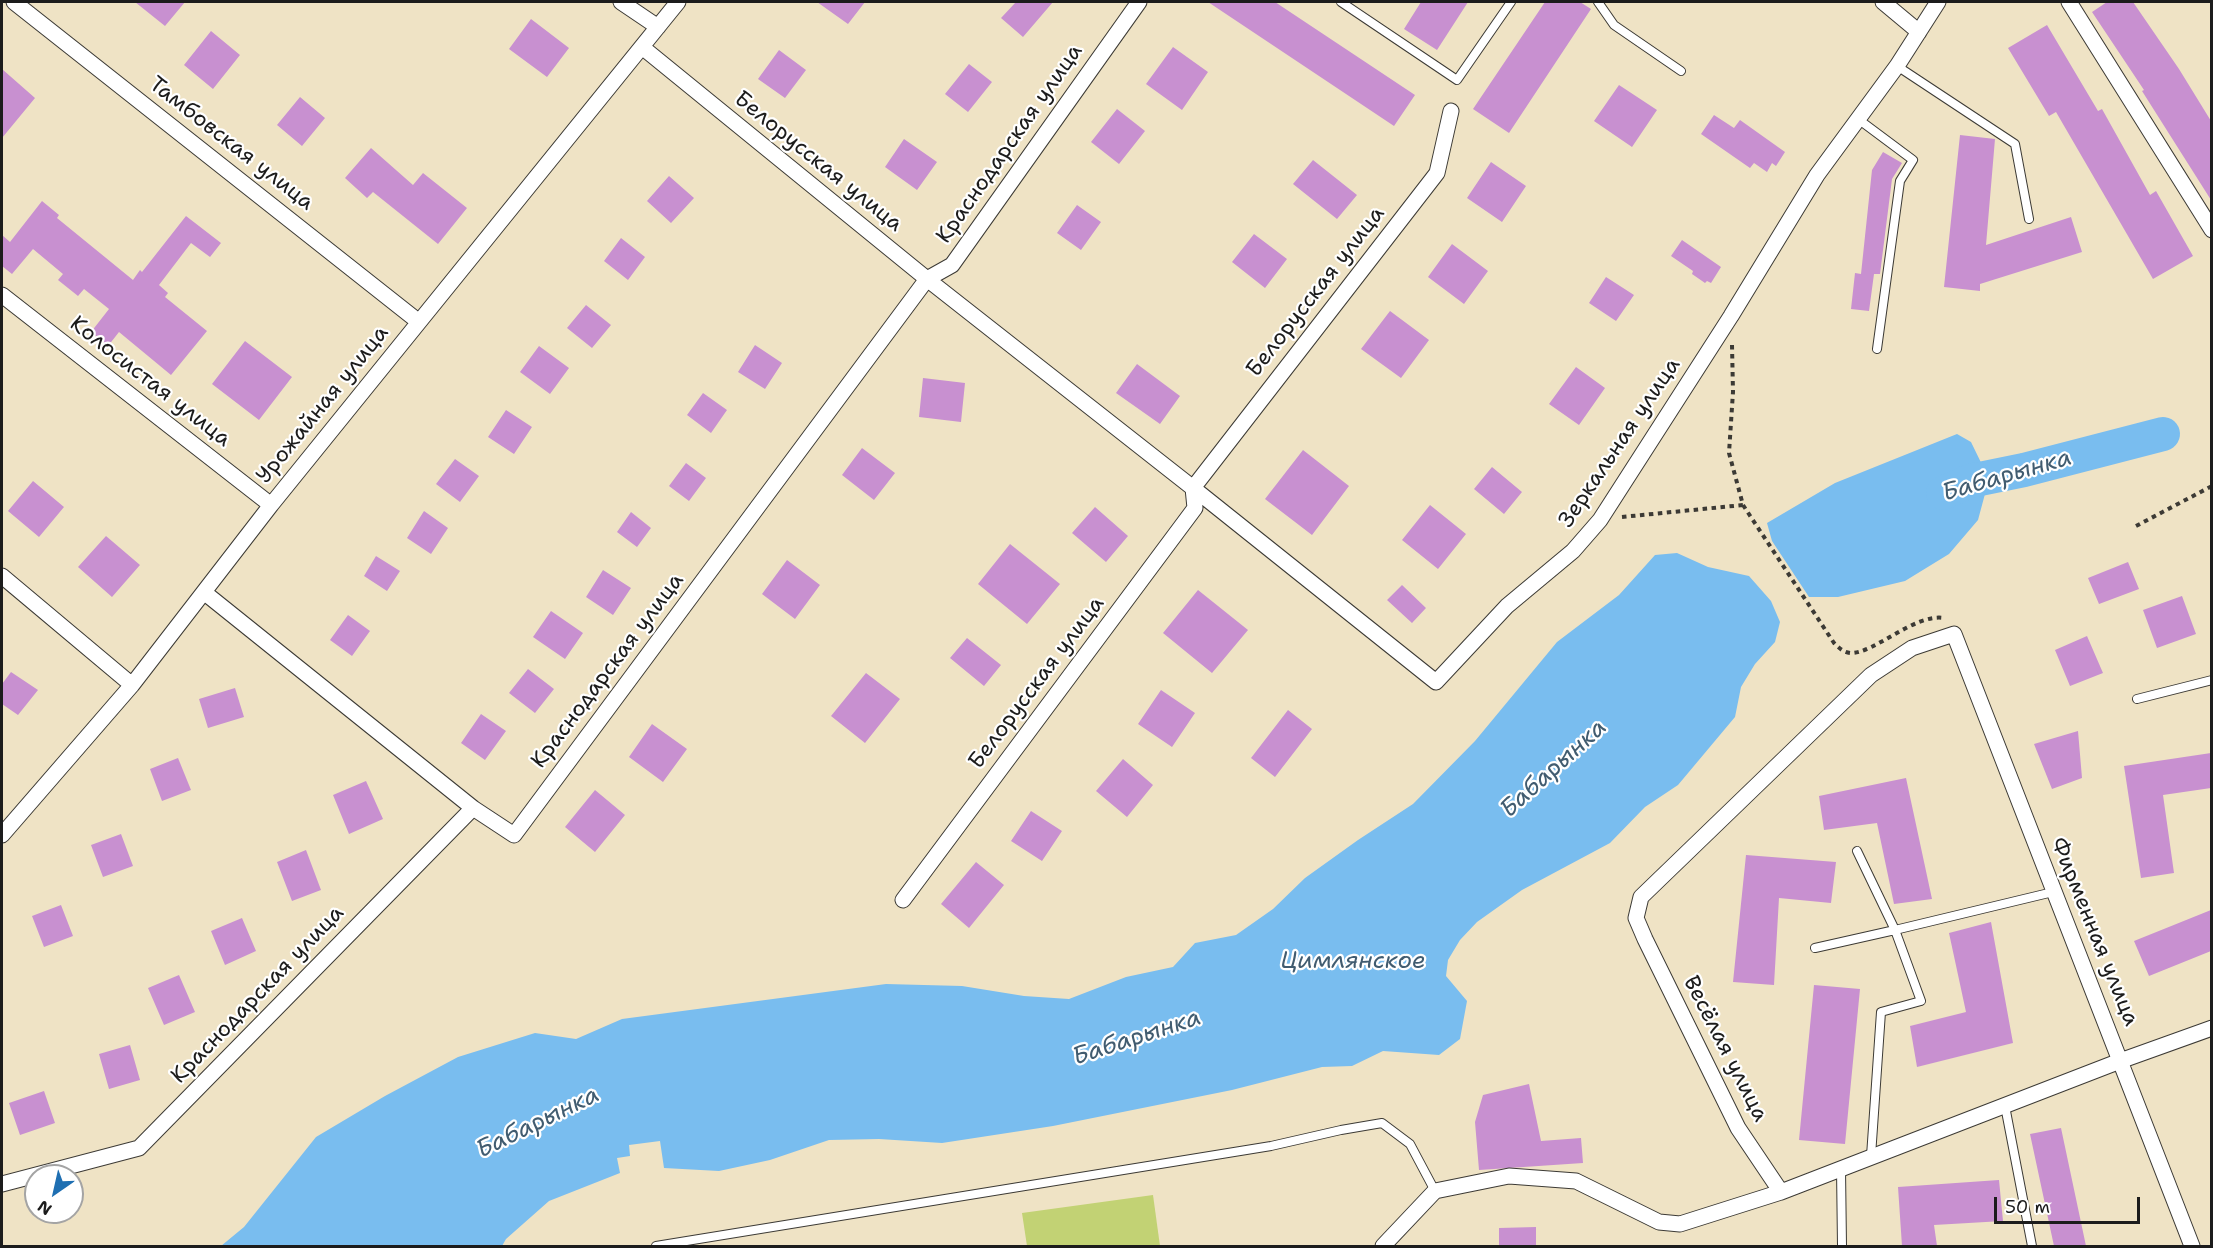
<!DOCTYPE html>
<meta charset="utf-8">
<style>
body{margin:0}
#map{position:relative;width:2213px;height:1248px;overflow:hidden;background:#efe3c5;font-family:"Shantell Sans",sans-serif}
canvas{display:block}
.frame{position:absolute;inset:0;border:3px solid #1c1c1c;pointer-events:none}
.north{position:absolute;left:24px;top:1164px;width:60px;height:60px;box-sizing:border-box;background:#fff;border:2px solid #a4a4a4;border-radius:50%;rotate:214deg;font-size:16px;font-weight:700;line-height:24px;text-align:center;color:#1c1c1c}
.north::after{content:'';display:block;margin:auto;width:21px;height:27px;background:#1f6fb2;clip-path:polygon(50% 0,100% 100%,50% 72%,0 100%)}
.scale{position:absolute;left:1994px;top:1197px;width:146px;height:27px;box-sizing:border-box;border:3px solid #1c1c1c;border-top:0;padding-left:8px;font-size:18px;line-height:21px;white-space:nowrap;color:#1c1c1c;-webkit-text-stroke:4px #fff;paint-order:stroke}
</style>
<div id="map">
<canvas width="2213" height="1248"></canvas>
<div class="frame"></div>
<div class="north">N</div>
<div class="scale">50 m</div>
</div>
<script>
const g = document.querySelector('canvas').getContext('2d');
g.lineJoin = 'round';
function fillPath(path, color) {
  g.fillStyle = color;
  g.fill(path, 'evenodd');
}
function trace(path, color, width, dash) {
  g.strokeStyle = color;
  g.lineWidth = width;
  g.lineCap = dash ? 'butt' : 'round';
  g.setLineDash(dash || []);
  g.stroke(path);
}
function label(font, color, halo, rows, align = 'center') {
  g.font = font + ' "Shantell Sans",sans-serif';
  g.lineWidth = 4.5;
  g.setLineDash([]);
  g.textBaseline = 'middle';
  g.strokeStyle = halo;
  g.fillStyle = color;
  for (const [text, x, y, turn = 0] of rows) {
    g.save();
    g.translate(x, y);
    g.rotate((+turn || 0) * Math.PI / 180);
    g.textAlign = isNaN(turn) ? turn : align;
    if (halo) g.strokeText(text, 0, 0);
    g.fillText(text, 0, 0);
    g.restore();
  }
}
fillPath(new Path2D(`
 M1153,1195L1160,1246H1027L1022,1213Z`), '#c2d274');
fillPath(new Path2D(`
 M1957,434L1971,442L1989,479L1978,520L1949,554L1905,581L1838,597H1809L1772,541L1767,523L1835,483Z
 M1677,553L1708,567L1749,576L1771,601L1780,622L1775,642L1755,664L1741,687L1735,717L1678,785L1645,807L1610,843L1522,890L1477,922L1460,940L1448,960L1446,976L1467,1001L1460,1039L1439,1055L1383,1051L1352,1066L1322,1067L1232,1090L1053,1126L942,1143L879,1139L829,1140L770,1160L719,1171L664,1168L660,1141L629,1145L630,1156L617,1158L620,1173L549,1201L506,1239L502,1246H221L244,1227L316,1137L385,1096L458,1057L535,1033L576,1039L622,1019L886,984L962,986L1024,996L1069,999L1126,977L1173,967L1195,943L1236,935L1273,909L1305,878L1358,840L1413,804L1475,741L1557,642L1619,595L1655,555Z`), '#79bdef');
trace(new Path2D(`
 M1943,493L1970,481L2024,470L2163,434`), '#79bdef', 34);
fillPath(new Path2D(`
 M135,2H185L165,26Z
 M817,2H865L848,24Z
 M1016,2H1053L1023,37L1001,18Z
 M1208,2H1275L1415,95L1394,126Z
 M1421,2H1468L1437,50L1404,29Z
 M1545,2H1580L1591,9L1509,133L1473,109Z
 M2107,2H2133L2179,69L2211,121V200L2142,91L2144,90L2092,12Z
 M531,19L569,48L547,77L509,49Z
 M2047,25L2098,111L2102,109L2150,195L2156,191L2193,256L2153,279L2056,112L2049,116L2008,48Z
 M211,31L240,55L213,89L184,65Z
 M1173,47L1208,72L1182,110L1146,84Z
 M779,50L806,70L785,98L758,79Z
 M969,64L992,82L968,112L945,94Z
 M2,69L35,98L2,138Z
 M1619,85L1657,110L1632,147L1594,121Z
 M300,97L325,118L302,146L277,125Z
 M1117,109L1145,131L1119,164L1091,142Z
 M1714,115L1734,128L1740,120L1785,152L1776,166L1772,163L1767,172L1754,163L1750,168L1701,134Z
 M1960,135L1995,139L1986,245L2071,217L2082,252L1980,284V291L1944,287Z
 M904,139L937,162L917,190L885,167Z
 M371,148L413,185L423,173L467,208L438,244L373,192L367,198L345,178Z
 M1883,152L1902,163L1892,179L1880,274H1870H1874L1869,311L1851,309L1855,273L1861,274L1872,170Z
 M1313,160L1357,195L1337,219L1293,184Z
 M1491,162L1526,186L1502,222L1467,198Z
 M669,176L694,198L671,223L647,201Z
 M42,201L59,215L57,218L133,280L140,270L142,272L186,216L221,243L210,257L191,243L159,285L168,293L165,297L207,331L171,375L119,332L108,346L91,332L109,309L84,289L78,296L58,280L63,274L33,249L12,274L2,266V235L10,242Z
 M1077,205L1101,222L1081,250L1057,233Z
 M1254,234L1287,259L1265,288L1232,262Z
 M621,238L645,257L628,280L604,261Z
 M1682,240L1721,267L1711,283L1707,281L1705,283L1692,274L1693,271L1671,256Z
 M1452,244L1488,271L1464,304L1428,277Z
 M1606,277L1634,295L1616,321L1589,303Z
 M586,305L611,325L592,348L567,328Z
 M1390,311L1429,340L1401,378L1361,349Z
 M245,341L292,377L259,420L212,384Z
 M755,345L782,363L765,389L738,372Z
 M539,346L569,368L550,394L520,372Z
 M1137,364L1180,396L1160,424L1116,393Z
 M1576,367L1605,388L1579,425L1549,404Z
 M923,378L965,383L961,422L919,417Z
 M703,393L727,410L711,433L687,415Z
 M506,410L532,427L514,454L488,437Z
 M862,448L895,473L874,500L842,475Z
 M1303,450L1349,486L1312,535L1265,499Z
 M455,459L479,476L460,502L436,484Z
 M686,463L706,478L689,501L669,486Z
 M1492,467L1522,492L1504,514L1474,489Z
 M33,481L64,507L39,537L8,511Z
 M1430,505L1466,534L1438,569L1402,540Z
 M1095,507L1128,536L1106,562L1072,533Z
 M424,511L448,528L431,554L407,538Z
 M631,512L651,528L637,547L617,532Z
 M106,536L140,565L112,597L78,567Z
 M1010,544L1060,584L1027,624L978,584Z
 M376,556L400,571L387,591L364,576Z
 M787,560L820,585L795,619L762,594Z
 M2128,562L2139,589L2099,604L2088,578Z
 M603,570L631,588L613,615L586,597Z
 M1402,585L1426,608L1412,623L1387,600Z
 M1198,590L1248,630L1212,673L1163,633Z
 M2182,596L2196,634L2157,648L2143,610Z
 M551,611L583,633L565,659L533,637Z
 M348,615L370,631L352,656L330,640Z
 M2087,636L2103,673L2070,686L2055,650Z
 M967,638L1001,665L984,686L950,658Z
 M528,669L554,689L535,713L509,693Z
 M11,672L38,690L18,715L2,704V684Z
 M866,673L900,699L865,743L831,716Z
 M235,688L244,717L208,728L199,699Z
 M1161,690L1195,713L1172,747L1138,724Z
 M1288,710L1312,729L1275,777L1251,758Z
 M481,714L506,731L485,760L461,743Z
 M652,724L687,749L663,782L629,757Z
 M2078,731L2082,778L2052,789L2034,744Z
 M2211,753V788L2163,795L2174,873L2141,878L2124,766Z
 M178,758L191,790L162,801L150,769Z
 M1123,759L1153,785L1127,817L1096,791Z
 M1906,778L1932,899L1894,904L1877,823L1824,830L1819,796Z
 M366,781L383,819L349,834L333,795Z
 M595,790L625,815L595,852L565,827Z
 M1031,811L1062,831L1042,861L1011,841Z
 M121,834L133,866L103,877L91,845Z
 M306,850L321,890L292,901L277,862Z
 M1746,855L1836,862L1831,903L1779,898L1774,985L1733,982Z
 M976,862L1004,885L969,928L941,904Z
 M61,905L73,936L44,947L32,916Z
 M2211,910V951L2149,976L2134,941Z
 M242,918L256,951L225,965L211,931Z
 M1991,922L2013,1043L1917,1067L1910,1026L1966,1012L1949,933Z
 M179,975L195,1012L164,1025L148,988Z
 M1814,985L1860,989L1845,1144L1799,1140Z
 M130,1045L140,1080L109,1089L99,1054Z
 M1529,1084L1541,1141L1581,1138L1583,1163L1479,1170L1475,1122L1483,1095Z
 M44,1091L55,1123L20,1135L9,1103Z
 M2061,1128L2086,1246H2054L2030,1134Z
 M1999,1180L2003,1221L1934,1225L1937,1246H1902L1898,1187Z
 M1536,1227V1246H1499V1228Z`), '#c890d0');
const lane = new Path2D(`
 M1341,2L1457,80L1511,2
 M1598,2L1614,25L1681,71
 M1897,66L2015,144L2029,219
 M1858,119L1913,160L1900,181L1877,349
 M2137,699L2212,680
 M1857,851L1895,930L2053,892
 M1815,948L1895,930L1921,1001L1881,1012L1871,1156
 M2005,1106L2032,1246
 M1841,1169L1842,1246
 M656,1246L1271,1146L1341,1130L1382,1123L1410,1144L1435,1191`);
const street = new Path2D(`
 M14,2L419,322
 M621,2L658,27
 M1883,2L1919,32
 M2069,2L2212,230
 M642,47L927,279L1193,488L1437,173L1451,111
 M2,295L271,505
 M1193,488L1436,682L1507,606L1573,551L1600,520L1731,316L1817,175L1897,66L1938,2
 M2,576L132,685
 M205,593L473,808
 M2,835L132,685L271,505L678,2
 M903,900L1195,508L1193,488
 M2,1184L139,1148L473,808L514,835L927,279L952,265L1139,2
 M1781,1192L2120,1061L2212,1028
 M1383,1246L1435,1191L1509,1176L1576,1181L1659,1222L1680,1224L1781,1192L1738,1128L1645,939L1636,918L1641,897L1871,675L1912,648L1954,634L2192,1246`);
trace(lane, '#3c3a35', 10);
trace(street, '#3c3a35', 17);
trace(new Path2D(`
 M1732,345L1733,392L1729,453L1743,505L1834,643C1839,648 1843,652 1850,653C1874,654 1915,613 1944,618
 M1622,517L1743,505
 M2136,526L2212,486`), '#3c3a35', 4, [4.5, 4.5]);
trace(lane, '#fff', 8);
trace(street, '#fff', 15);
label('22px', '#1c1c1c', '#fff', [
 ["Тамбовская улица",231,144,38],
 ["Краснодарская улица",1010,144,-55],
 ["Белорусская улица",818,162,39],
 ["Белорусская улица",1316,292,-52],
 ["Колосистая улица",150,382,38],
 ["Урожайная улица",323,405,-51],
 ["Зеркальная улица",1620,443,-56],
 ["Краснодарская улица",608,671,-53],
 ["Белорусская улица",1037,683,-53],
 ["Фирменная улица",2094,932,68],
 ["Краснодарская улица",258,995,-46],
 ["Весёлая улица",1725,1049,63]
]);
label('italic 24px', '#415c70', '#fff', [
 ["Бабарынка",2007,476,-16],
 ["Бабарынка",1554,769,-42],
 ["Цимлянское",1353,962],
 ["Бабарынка",1137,1038,-18],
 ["Бабарынка",538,1123,-26]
]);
</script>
